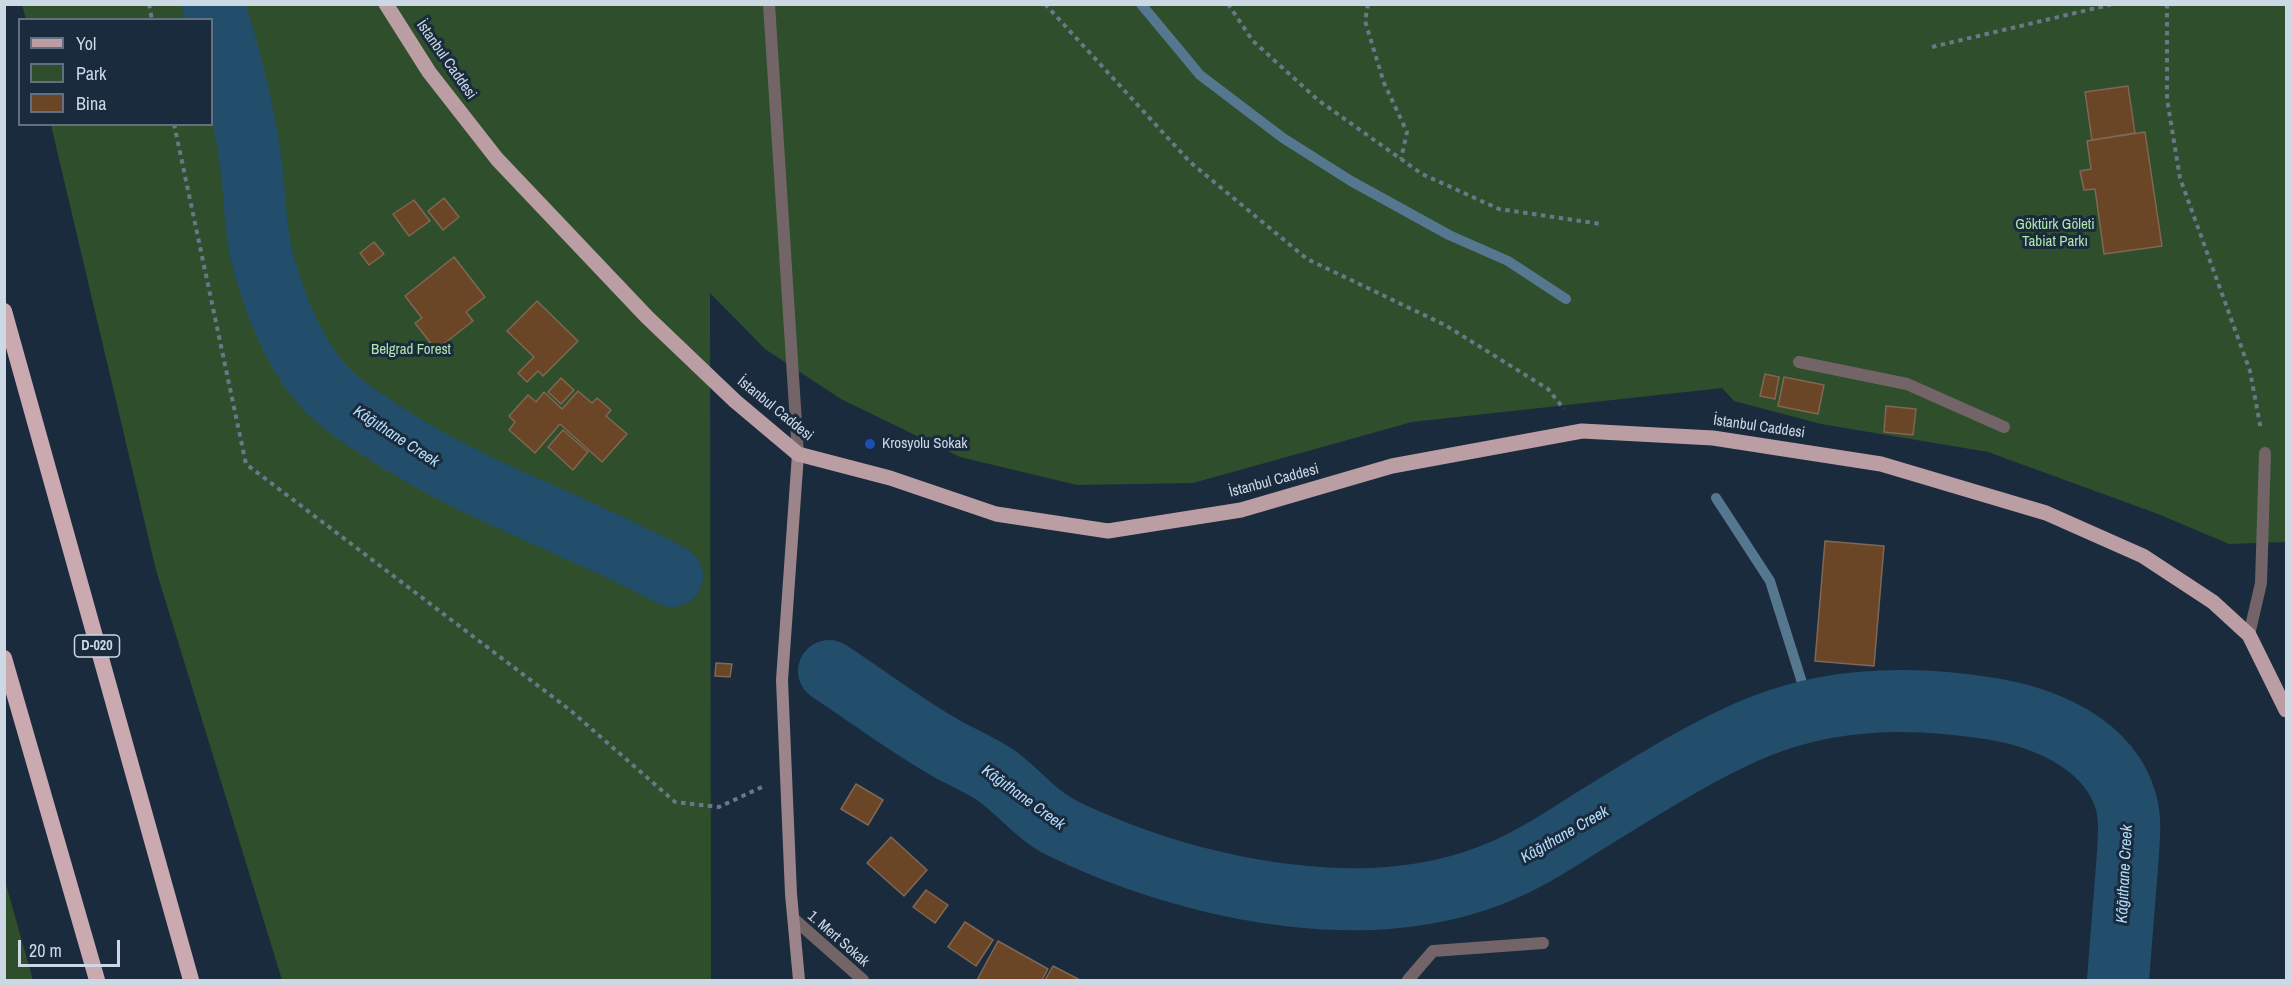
<!DOCTYPE html>
<meta charset="utf-8">
<style>
body{margin:0}
#map{position:relative;width:2291px;height:985px;overflow:hidden;background:#1a2b3e;font-family:"Archivo Narrow",sans-serif}
canvas{display:block}
.frame{position:absolute;inset:0;border:6px solid #cdd8e5;pointer-events:none}
.legend{position:absolute;left:18px;top:18px;width:195px;height:108px;box-sizing:border-box;background:#1a2b3e;border:2px solid #627081;margin:0;padding:8px 10px;list-style:none;font-size:18px;color:#cdd8e5}
.legend li{display:flex;align-items:center;gap:12px;height:30px}
.legend b{width:30px;border:2px solid #627081}
.scale{position:absolute;left:18px;top:940px;width:102px;height:27px;box-sizing:border-box;border:3px solid #cdd8e5;border-top:0;padding-left:8px;font-size:18px;line-height:21px;white-space:nowrap;color:#cdd8e5;-webkit-text-stroke:4px #1a2b3e;paint-order:stroke}
</style>
<div id="map">
<canvas width="2291" height="985"></canvas>
<div class="frame"></div>
<ul class="legend">
<li><b style="height:8px;background:#bb9ea4"></b>Yol</li>
<li><b style="height:16px;background:#2f4e2b"></b>Park</li>
<li><b style="height:16px;background:#6b4626"></b>Bina</li>
</ul>
<div class="scale">20 m</div>
</div>
<script>
const g = document.querySelector('canvas').getContext('2d');
g.lineJoin = 'round';
function fillPath(path, color) {
  g.fillStyle = color;
  g.fill(path, 'evenodd');
}
function trace(path, color, width, dash) {
  g.strokeStyle = color;
  g.lineWidth = width;
  g.lineCap = dash ? 'butt' : 'round';
  g.setLineDash(dash || []);
  g.stroke(path);
}
function label(font, color, halo, rows, align = 'center') {
  g.font = font + ' "Archivo Narrow",sans-serif';
  g.lineWidth = 6;
  g.setLineDash([]);
  g.textBaseline = 'middle';
  g.strokeStyle = halo;
  g.fillStyle = color;
  for (const [text, x, y, turn = 0] of rows) {
    g.save();
    g.translate(x, y);
    g.rotate((+turn || 0) * Math.PI / 180);
    g.textAlign = isNaN(turn) ? turn : align;
    if (halo) g.strokeText(text, 0, 0);
    g.fillText(text, 0, 0);
    g.restore();
  }
}
fillPath(new Path2D(`
 M22,5H2286V542L2229,544L2158,514L1988,452L1821,424L1734,401L1722,388L1412,422L1193,483L1077,485L960,457L841,399L765,349L710,293L711,980H282L156,570L51,125L212,124V20L26,19Z
 M4,881H5L33,980H5Z`), '#2f4e2b');
trace(new Path2D(`
 M1141,4L1200,75L1283,138L1351,181L1449,235L1508,261L1566,299
 M1716,498L1770,581L1811,711`), '#557790', 10);
trace(new Path2D(`
 M213,4C231,59 245,115 252,172C255,199 255,226 261,253C272,297 288,340 315,376C333,400 360,417 385,433C476,493 577,524 672,576
 M829,671C869,697 909,728 951,751C966,759 980,765 994,774C1019,791 1036,816 1064,829C1157,874 1268,902 1371,899C1417,897 1464,888 1506,869C1533,857 1558,841 1583,825C1637,792 1703,749 1761,726C1836,696 1915,696 1993,709C2047,718 2110,745 2126,802C2132,823 2128,846 2127,867C2124,905 2121,943 2118,980`), '#224e6b', 62);
const building = new Path2D(`
 M2128,86L2135,133L2092,140L2085,92Z
 M2145,132L2162,246L2104,254L2095,189L2084,190L2080,171L2091,169L2087,141Z
 M444,198L459,217L443,230L428,211Z
 M414,200L430,221L409,236L393,214Z
 M374,242L384,254L369,265L360,253Z
 M454,257L485,297L466,312L473,321L436,350L415,323L422,318L405,296Z
 M537,301L578,341L543,376L538,371L527,382L518,373L534,357L507,331Z
 M1765,374L1779,377L1775,399L1760,396Z
 M1784,377L1824,385L1818,414L1778,406Z
 M561,378L574,390L561,404L548,392Z
 M578,391L592,403L597,398L611,410L606,416L627,434L602,462L560,424L535,453L509,430L515,422L509,416L528,395L536,402L544,392L562,409Z
 M1886,406L1916,409L1913,435L1884,432Z
 M563,430L588,452L573,470L548,447Z
 M1825,541L1884,546L1874,666L1815,661Z
 M716,663L732,664L730,677L715,676Z
 M856,784L883,800L868,825L841,809Z
 M891,837L927,870L904,896L867,863Z
 M926,890L948,905L935,923L913,907Z
 M965,922L993,940L976,966L948,947Z
 M998,941L1048,969L1042,980H977Z
 M1053,966L1080,980H1045Z`);
fillPath(building, '#6b4626');
trace(building, '#7f6754', 1.5);
trace(new Path2D(`
 M149,4L152,20
 M1045,4L1190,162L1307,259L1445,325L1548,389L1564,409
 M1228,4L1253,41L1318,100L1422,174L1499,209L1601,224
 M1368,4L1365,21L1384,83L1407,132L1401,159
 M2167,4V99L2180,178L2250,371L2261,430
 M1932,47L2113,4
 M174,124L246,464L570,710L675,802L719,807L762,787`), '#697788', 4, [4.5, 4.5]);
trace(new Path2D(`
 M769,4L798,454
 M1799,362L1907,384L2004,427
 M2249,635L2261,583L2265,453
 M1408,980L1433,951L1543,943`), '#726467', 12);
trace(new Path2D(`
 M794,919L863,980`), '#726467', 12);
trace(new Path2D(`
 M798,454L782,680L791,894L799,980`), '#9b858a', 12);
trace(new Path2D(`
 M386,4L429,72L497,159L647,317L735,401L798,454L890,478L996,514L1108,531L1241,510L1392,466L1582,431L1713,438L1881,464L2046,513L2143,556L2213,602L2249,635L2286,710`), '#bb9ea4', 15);
trace(new Path2D(`
 M4,311L191,980
 M4,658L97,980`), '#caa9b0', 16);
for (const [x, y, r, color] of [
 [870,444,6,"#1a4fb4"]
]) {
  const dot = new Path2D();
  dot.arc(x, y, r, 0, 2 * Math.PI);
  g.fillStyle = color;
  g.fill(dot);
  trace(dot, '#1a2b3e', 2);
}
for (const [x, y, w] of [
 [97,646,45]
]) {
  const box = new Path2D();
  box.roundRect(x - w / 2, y - 11, w, 22, 4.5);
  g.fillStyle = '#1a2b3e';
  g.fill(box);
  trace(box, '#cdd8e5', 1.5);
}
label('bold 14px', '#cdd8e5', null, [
 ["D-020",97,646]
]);
label('15px', '#cdd8e5', '#1a2b3e', [
 ["İstanbul Caddesi",446,60,55],
 ["İstanbul Caddesi",775,409,39],
 ["İstanbul Caddesi",1759,427,8],
 ["İstanbul Caddesi",1274,481,-15],
 ["1. Mert Sokak",838,939,41]
]);
label('15px', '#afe5a8', '#1a2b3e', [
 ["Göktürk Göleti",2055,225],
 ["Tabiat Parkı",2055,242],
 ["Belgrad Forest",411,350]
]);
label('15px', '#cdd8e5', '#1a2b3e', [
 ["Krosyolu Sokak",882,444]
], 'left');
label('italic 16px', '#b4dcfa', '#1a2b3e', [
 ["Kâğıthane Creek",396,437,33],
 ["Kâğıthane Creek",1023,798,36],
 ["Kâğıthane Creek",1565,835,-30],
 ["Kâğıthane Creek",2125,874,-87]
]);
</script>
